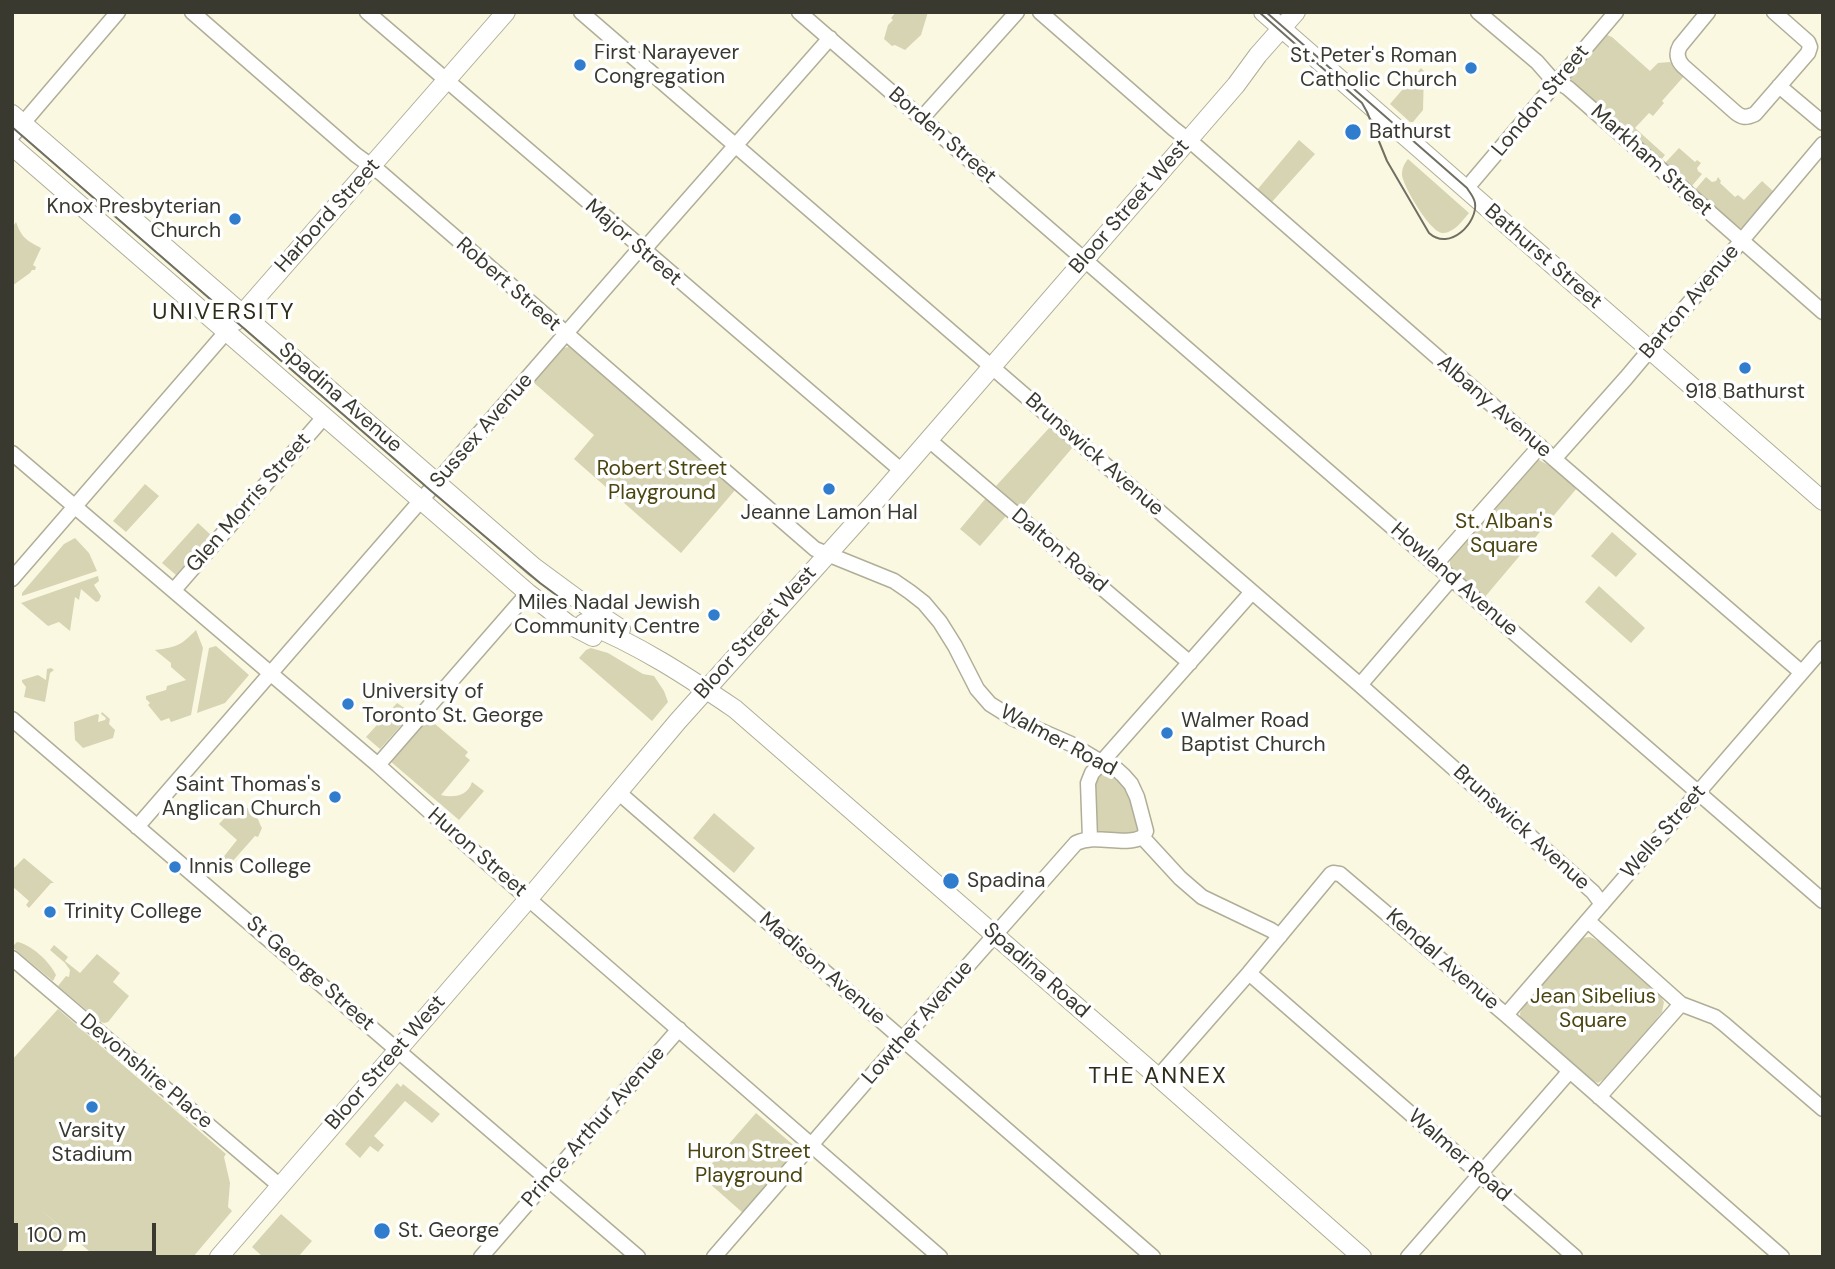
<!DOCTYPE html>
<style>
body{margin:0}
#map{position:relative;width:1835px;height:1269px;overflow:hidden;background:#faf8e1;font-family:"DM Sans",sans-serif}
canvas{display:block}
.frame{position:absolute;inset:0;border:14px solid #3a3930;pointer-events:none}
.scale{position:absolute;left:14px;top:1223px;width:142px;height:32px;box-sizing:border-box;border:4px solid #3a3930;border-top:0;padding-left:9px;font-size:21px;line-height:24px;white-space:nowrap;color:#3a3930;-webkit-text-stroke:5px #fff;paint-order:stroke}
</style>
<div id="map">
<canvas width="1835" height="1269"></canvas>
<div class="frame"></div>
<div class="scale">100 m</div>
</div>
<script>
const g = document.querySelector('canvas').getContext('2d');
g.lineJoin = 'round';
function fillPath(path, color) {
  g.fillStyle = color;
  g.fill(path, 'evenodd');
}
function trace(path, color, width, dash) {
  g.strokeStyle = color;
  g.lineWidth = width;
  g.lineCap = dash ? 'butt' : 'round';
  g.setLineDash(dash || []);
  g.stroke(path);
}
function label(font, color, halo, rows, align = 'center') {
  g.font = font + ' "DM Sans",sans-serif';
  g.lineWidth = 7;
  g.setLineDash([]);
  g.textBaseline = 'middle';
  g.strokeStyle = halo;
  g.fillStyle = color;
  for (const [text, x, y, turn = 0] of rows) {
    g.save();
    g.translate(x, y);
    g.rotate((+turn || 0) * Math.PI / 180);
    g.textAlign = isNaN(turn) ? turn : align;
    if (halo) g.strokeText(text, 0, 0);
    g.fillText(text, 0, 0);
    g.restore();
  }
}
fillPath(new Path2D(`
 M896,12H928L921,35L905,50L895,45L892,46L884,39L888,25L893,20L891,18Z
 M1607,35L1612,37L1650,71L1658,63L1670,62L1685,75L1662,101L1664,103L1653,116L1649,113L1635,128L1665,155L1661,160L1570,80L1573,74Z
 M1421,68L1424,71L1423,110L1413,122H1410L1390,104Z
 M1299,140L1315,154L1271,203L1257,190Z
 M1679,148L1695,162L1697,160L1701,163L1697,168L1698,171L1702,174L1691,187L1665,163Z
 M1408,159L1469,213C1463,220 1454,233 1443,233C1431,234 1403,186 1402,175C1402,168 1404,164 1408,159Z
 M1706,177L1712,182L1716,181L1718,177L1721,181L1720,183L1735,197L1738,195L1744,200L1762,181L1773,191L1743,227L1740,228L1695,190Z
 M16,222C22,238 26,240 41,248L33,265L36,267L35,270H32L30,273L12,286V228Z
 M569,347L736,489L681,553L574,459L594,435L533,382L562,348Z
 M1050,427L1073,447L1021,508L996,486Z
 M1539,460L1552,467L1577,488L1484,598L1450,569V557L1533,462Z
 M145,484L159,496L126,532L113,521Z
 M986,498L1006,516L980,546L960,529Z
 M198,523L211,535L176,575L162,563Z
 M1612,532L1637,554L1616,577L1591,556Z
 M75,538L89,553L97,571L22,596V593L64,544Z
 M98,576L99,581L94,585L101,596L99,601L96,602L81,589L79,600L75,597L70,631L59,622L48,626L21,603Z
 M1599,586L1645,628L1631,643L1585,602Z
 M196,630L203,648L191,715L171,722L169,718L161,721L148,705L150,703L146,699V696L166,690L167,686L186,680L171,667V663L155,650C178,647 181,645 196,630Z
 M216,646L249,675L225,703L197,713L209,648Z
 M591,648L608,653L643,674L654,676L664,691L668,702L652,721L579,658L586,650Z
 M51,668L54,670L50,673L45,702L24,697L26,687L22,682V680L38,675L46,680L47,669Z
 M397,703L412,713L380,749L366,737Z
 M102,712L110,719L109,724L115,730L113,738L83,748L75,740L74,722L97,714L99,715L98,722L105,720L106,718L101,714Z
 M428,718L468,752L465,756L470,760L441,795C454,798 468,796 472,782L484,791L459,820L390,761Z
 M1111,772L1128,787L1139,831L1136,834H1100L1097,832L1095,781L1102,774Z
 M235,807C245,811 235,808 245,808C256,807 258,821 262,828L258,837L255,836L224,871L217,865L237,840L219,824Z
 M714,813L755,848L734,873L693,838Z
 M24,858L54,883H51L29,908L26,905L29,901L12,886V870Z
 M1590,937C1605,942 1646,982 1660,995L1664,1002L1662,1012L1655,1021L1607,1077L1598,1083L1588,1078L1521,1020C1521,1018 1520,1016 1520,1014C1522,1004 1573,950 1583,938Z
 M17,942C31,944 50,962 56,975L53,981L12,947Z
 M54,945L68,957L65,961L80,973L97,954L120,973L113,982L129,996L108,1022L104,1023L101,1022L58,986L66,976L69,977L70,970L65,963L50,950Z
 M58,1009L226,1154L224,1157L230,1183L228,1207L232,1211L193,1257H96L40,1209L73,1238L57,1257H12V1060Z
 M397,1083L401,1087L403,1084L440,1114L432,1123L405,1101L374,1136L384,1145L378,1152L370,1146L360,1158L345,1144Z
 M756,1113L798,1149L743,1213L701,1176Z
 M281,1214L312,1241L298,1257H263L252,1247Z`), '#d7d4b3');
const minor = new Path2D(`
 M192,12L356,155L381,173L815,549L894,581L910,592L924,603L940,622L955,646L977,689L990,704L1014,719L1071,744L1096,759L1113,766L1123,775L1131,784L1137,797L1146,831L1143,837L1145,840L1180,878L1202,897L1271,930L1280,936
 M367,12L902,471
 M581,12L1360,685L1593,892L1602,904
 M799,12L1823,901
 M1040,12L1174,129L1196,146L1531,439L1801,672
 M1478,12L1537,62L1551,78L1568,88L1823,312
 M1708,12L1680,46C1676,53 1677,60 1683,66L1735,112C1742,118 1746,118 1755,114L1808,53L1810,47L1808,42L1774,12
 M1779,86L1823,123
 M922,118L1017,12
 M12,136L118,12
 M1466,189L1616,12
 M929,440L1190,663
 M12,453L378,765L470,848L940,1257
 M1554,459L1626,378L1823,144
 M1435,565L1540,446
 M12,579L226,332
 M174,590L324,417
 M1360,685L1451,579
 M12,719L638,1257
 M378,765L528,593
 M618,792L1153,1257
 M137,827L635,254L648,245L830,38
 M1090,839L1088,783L1092,773L1252,592
 M1588,921L1681,1004L1715,1017L1724,1024L1823,1109
 M12,958L280,1186
 M1249,973L1575,1257
 M1506,1015L1823,648
 M1158,1077L1249,973L1331,874L1333,873L1340,874L1506,1015L1782,1257
 M1599,1097L1681,1004
 M481,1257L679,1029
 M714,1257L903,1039L1076,843C1097,833 1123,847 1143,837
 M1408,1257L1569,1072`);
const major = new Path2D(`
 M1263,12L1823,501
 M12,114L534,567L591,609L621,629
 M12,146L528,593L568,624L593,637
 M236,321L506,12
 M584,623C638,644 688,677 735,709L1158,1077L1362,1257
 M219,1257L536,890L678,721L880,496L1236,85L1258,55L1296,12`);
trace(minor, '#b0ae98', 17);
trace(major, '#b0ae98', 20);
trace(minor, '#fff', 14);
trace(major, '#fff', 18);
trace(new Path2D(`
 M1259,12L1362,103L1367,112L1387,161L1429,233C1450,252 1478,222 1475,203C1474,197 1470,193 1467,188L1266,12
 M12,127L430,490L540,583L567,603`), '#706f62', 2);
for (const [x, y, r, color] of [
 [580,65,7,"#307dcd"],
 [1471,68,7,"#307dcd"],
 [1353,132,9,"#307dcd"],
 [235,219,7,"#307dcd"],
 [1745,368,7,"#307dcd"],
 [829,489,7,"#307dcd"],
 [714,615,7,"#307dcd"],
 [348,704,7,"#307dcd"],
 [1167,733,7,"#307dcd"],
 [335,797,7,"#307dcd"],
 [175,867,7,"#307dcd"],
 [951,881,9,"#307dcd"],
 [50,912,7,"#307dcd"],
 [92,1107,7,"#307dcd"],
 [382,1231,9,"#307dcd"]
]) {
  const dot = new Path2D();
  dot.arc(x, y, r, 0, 2 * Math.PI);
  g.fillStyle = color;
  g.fill(dot);
  trace(dot, '#fff', 2.5);
}
label('21px', '#3a3930', '#fff', [
 ["First Narayever",594,53],
 ["Congregation",594,77],
 ["St. Peter's Roman",1457,56,"right"],
 ["Catholic Church",1457,80,"right"],
 ["Bathurst",1369,132],
 ["Knox Presbyterian",221,207,"right"],
 ["Church",221,231,"right"],
 ["918 Bathurst",1745,392,"center"],
 ["Jeanne Lamon Hal",829,513,"center"],
 ["Miles Nadal Jewish",700,603,"right"],
 ["Community Centre",700,627,"right"],
 ["University of",362,692],
 ["Toronto St. George",362,716],
 ["Walmer Road",1181,721],
 ["Baptist Church",1181,745],
 ["Saint Thomas's",321,785,"right"],
 ["Anglican Church",321,809,"right"],
 ["Innis College",189,867],
 ["Spadina",967,881],
 ["Trinity College",64,912],
 ["Varsity",92,1131,"center"],
 ["Stadium",92,1155,"center"],
 ["St. George",398,1231]
], 'left');
label('21px', '#3a3930', '#fff', [
 ["London Street",1541,101,-50],
 ["Borden Street",942,136,41],
 ["Markham Street",1651,161,42],
 ["Bloor Street West",1130,207,-49],
 ["Harbord Street",328,216,-48],
 ["Major Street",633,243,41],
 ["Bathurst Street",1543,257,41],
 ["Robert Street",508,285,41],
 ["Barton Avenue",1690,302,-50],
 ["Spadina Avenue",340,398,41],
 ["Albany Avenue",1494,407,41],
 ["Sussex Avenue",482,431,-49],
 ["Brunswick Avenue",1094,455,41],
 ["Glen Morris Street",249,503,-49],
 ["Dalton Road",1059,551,40],
 ["Howland Avenue",1454,580,41],
 ["Bloor Street West",756,633,-48],
 ["Walmer Road",1058,741,28],
 ["Brunswick Avenue",1521,828,42],
 ["Wells Street",1664,832,-49],
 ["Huron Street",477,853,41],
 ["Kendal Avenue",1442,960,41],
 ["Madison Avenue",822,969,41],
 ["Spadina Road",1036,971,41],
 ["St George Street",310,974,41],
 ["Lowther Avenue",918,1023,-49],
 ["Bloor Street West",386,1063,-49],
 ["Devonshire Place",146,1072,40],
 ["Prince Arthur Avenue",594,1127,-49],
 ["Walmer Road",1459,1156,41]
]);
label('21px', '#4b4511', '#fff', [
 ["Robert Street",662,469],
 ["Playground",662,493],
 ["St. Alban's",1504,522],
 ["Square",1504,546],
 ["Jean Sibelius",1593,997],
 ["Square",1593,1021],
 ["Huron Street",749,1152],
 ["Playground",749,1176]
]);
g.letterSpacing = '2px';
label('23px', '#2e2c1a', '#fff', [
 ["UNIVERSITY",224,313],
 ["THE ANNEX",1158,1077]
]);
g.letterSpacing = '0px';
</script>
